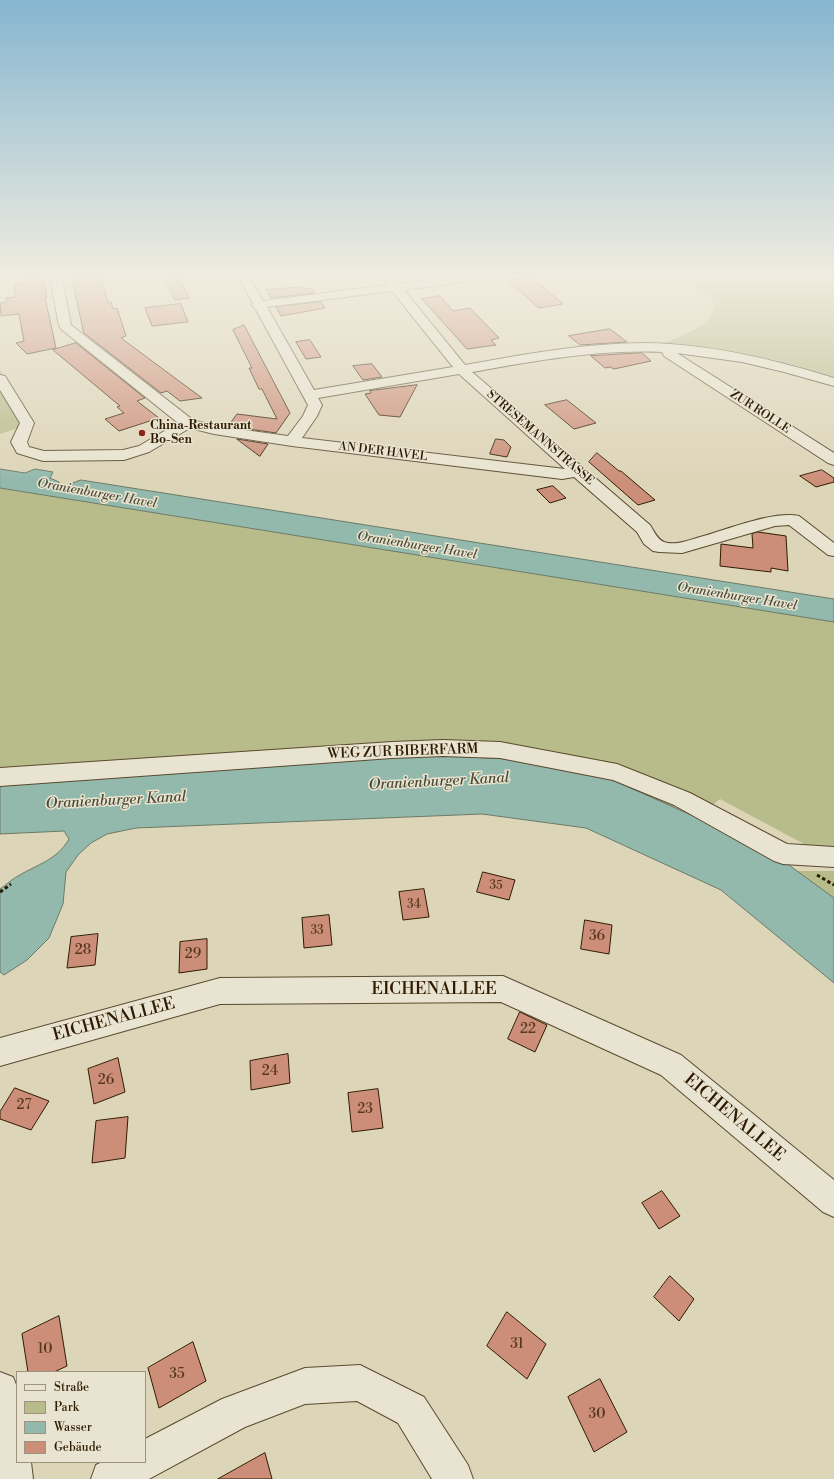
<!DOCTYPE html>
<meta charset="utf-8">
<style>
body{margin:0}
#map{position:relative;width:834px;height:1479px;overflow:hidden;background:#ddd5b8;font-family:"Libre Bodoni",serif}
canvas{display:block}
.legend{position:absolute;left:16px;top:1371px;width:130px;height:92px;box-sizing:border-box;background:#e9e4d1;border:1px solid #9e947d;margin:0;padding:5px 7px;list-style:none;font-size:12px;color:#2e1b00}
.legend li{display:flex;align-items:center;gap:8px;height:20px}
.legend b{width:20px;border:1px solid #9e947d}
</style>
<div id="map">
<canvas width="834" height="1479"></canvas>
<ul class="legend">
<li><b style="height:5px;background:#e9e4d1"></b>Straße</li>
<li><b style="height:11px;background:#b8bb8a"></b>Park</li>
<li><b style="height:11px;background:#93b9ac"></b>Wasser</li>
<li><b style="height:11px;background:#cc8e79"></b>Gebäude</li>
</ul>
</div>
<script>
const g = document.querySelector('canvas').getContext('2d');
g.lineJoin = 'round';
function fillPath(path, color) {
  g.fillStyle = color;
  g.fill(path, 'evenodd');
}
function trace(path, color, width, dash) {
  g.strokeStyle = color;
  g.lineWidth = width;
  g.lineCap = dash ? 'butt' : 'round';
  g.setLineDash(dash || []);
  g.stroke(path);
}
function label(font, color, halo, rows, align = 'center') {
  g.font = font + ' "Libre Bodoni",serif';
  g.lineWidth = 3;
  g.setLineDash([]);
  g.textBaseline = 'middle';
  g.strokeStyle = halo;
  g.fillStyle = color;
  for (const [text, x, y, turn = 0] of rows) {
    g.save();
    g.translate(x, y);
    g.rotate((+turn || 0) * Math.PI / 180);
    g.textAlign = isNaN(turn) ? turn : align;
    if (halo) g.strokeText(text, 0, 0);
    g.fillText(text, 0, 0);
    g.restore();
  }
}
fillPath(new Path2D(`
 M684,277H834V377L776,360L710,349L668,346L665,343C678,337 730,319 710,298C703,290 692,283 684,277Z
 M0,370L33,423L0,434Z
 M0,488L834,622V860L720,799L697,818L606,777L0,785Z
 M797,871H834V898Z`), '#b8bb8a');
const water = new Path2D(`
 M0,469L25,473L35,469L53,472L50,478L59,482V486C67,487 73,482 81,480L834,599V622L0,488Z
 M413,754L508,759L606,777L767,849L834,898V983L721,890L586,828L482,814L136,828L107,834L91,843L78,855L66,872L63,904L49,938L27,960L4,975L0,972V889C6,885 12,879 18,876C38,864 57,860 69,839L64,831L0,834V785Z`);
fillPath(water, '#93b9ac');
trace(water, '#6b7a67', 1);
const building = new Path2D(`
 M26,277H39V281L44,280L47,298H45L56,348L27,354L16,343L24,341L19,314L1,316L0,303L6,302V298L15,297L14,284L27,282Z
 M72,277H101L108,303L111,302L113,309L117,308L126,336L121,338L202,398L180,401L167,391L161,393L84,333Z
 M165,277H179L189,298L175,300Z
 M531,277L563,304L539,308L507,280Z
 M302,287L304,289L311,288L315,293L271,298L266,290Z
 M440,296L453,311L470,308L499,338L491,340L496,345L467,349L422,299Z
 M321,302L325,308L281,316L276,307Z
 M181,304L188,322L152,326L145,308Z
 M244,325L290,413L276,433L228,426L237,414L277,419L262,389H259L249,368H252L233,330Z
 M610,329L627,342L580,345L569,336Z
 M310,340L321,357L306,359L296,342Z
 M76,343L145,398L137,401L159,418L119,431L105,419L124,413L117,407L120,406L53,350Z
 M642,353L651,361L614,369L610,367L605,368L591,356Z
 M372,364L382,377L363,380L353,366Z
 M417,385L400,417L379,415L365,394L371,393L370,391Z
 M567,400L596,423L574,429L545,405Z
 M237,439L268,444L260,456Z
 M496,439L504,440L511,447L507,457L490,454Z
 M597,453L619,471H621L655,500L638,505L589,462Z
 M822,470L834,478V482L816,487L800,476Z
 M553,486L566,498L550,503L537,490Z
 M758,532L786,536L788,571L771,568V572L720,566L721,544L753,548L752,534Z
 M483,872L515,880L509,900L477,892Z
 M424,889L429,917L403,920L399,892Z
 M329,915L332,945L304,948L302,918Z
 M585,920L612,925L609,954L581,949Z
 M98,934L95,965L67,968L71,937Z
 M207,939V969L179,973L180,942Z
 M520,1012L547,1025L535,1052L508,1039Z
 M288,1054L290,1083L251,1090L250,1061Z
 M118,1058L125,1092L94,1104L88,1069Z
 M15,1088L49,1101L31,1130L0,1119V1112Z
 M378,1089L383,1128L352,1132L348,1093Z
 M128,1117L125,1158L92,1163L96,1121Z
 M662,1191L680,1216L659,1229L642,1203Z
 M670,1276L694,1299L679,1321L654,1297Z
 M507,1312L546,1344L527,1379L487,1346Z
 M59,1316L67,1366L54,1372H28L22,1334Z
 M193,1342L206,1381L159,1408L148,1368Z
 M600,1379L627,1432L594,1452L568,1397Z
 M265,1453L272,1479H218Z`);
fillPath(building, '#cc8e79');
trace(building, '#2e1b00', 1);
const minor = new Path2D(`
 M50,277H62L71,325L193,420L215,426L288,436L303,416L308,405L255,308L252,305L253,304L239,277H249L263,301L387,285L382,277H393L398,284L454,277H483L482,279L478,280L404,290L465,365C525,354 585,343 646,343C710,344 773,359 834,378V386L784,372L742,362L677,353L834,453V465L828,463L664,356L662,352C598,349 535,361 472,372L650,525C654,531 657,539 664,542C675,546 689,540 700,537C726,530 774,510 799,516L834,543V556L828,555L789,525L775,526L682,553L659,552L653,551L644,544L637,532L574,477L562,479L292,446L214,434L190,428L149,452L124,460L43,461L17,453L11,442L20,423L0,390V375L5,376L34,423L27,442L29,447L44,451L123,450L139,446L178,423L61,329L59,326ZM392,291L453,367L314,390L267,307ZM459,374L565,469L302,438L317,416L322,405L318,398Z
 M443,740L500,742L617,764L690,793L787,844L834,847V867L783,864L774,861L674,805L613,780L500,758L443,756L392,758L0,786V768L392,742Z
 M503,976L681,1055L834,1180V1217L823,1212L661,1075L501,1002L220,1004L0,1066V1038L220,978Z
 M360,1365L424,1397L468,1465L473,1479H432L398,1423L357,1401L305,1404L245,1427L149,1479H91L96,1465L102,1462H145V1439L222,1399L305,1368Z
 M0,1372L13,1377L17,1387V1462H31L33,1479H0Z`);
trace(minor, '#5a4a2e', 2);
trace(new Path2D(`
 M817,875L834,885
 M0,892L11,884`), '#2e1b00', 3, [3.5, 2.5]);
fillPath(minor, '#e9e4d1');
const sky = g.createLinearGradient(0, 0, 0, 484);
sky.addColorStop(0, '#86b6d0');
sky.addColorStop(0.57, '#f0ecdf');
sky.addColorStop(1, '#f0ecdf00');
g.fillStyle = sky;
g.fillRect(0, 0, 834, 484);
for (const [x, y, r, color] of [
 [142,433,4,"#8f2418"]
]) {
  const dot = new Path2D();
  dot.arc(x, y, r, 0, 2 * Math.PI);
  g.fillStyle = color;
  g.fill(dot);
  trace(dot, '#e9e4d1', 1.5);
}
label('12px', '#2e1b00', '#e9e4d1', [
 ["ZUR ROLLE",760,412,33],
 ["STRESEMANNSTRASSE",540,438,41],
 ["AN DER HAVEL",383,452,7]
]);
label('bold 12px', '#2e1b00', '#e9e4d1', [
 ["China-Restaurant",150,426],
 ["Bo-Sen",150,440]
], 'left');
label('12px', '#56381e', null, [
 ["35",496,886],
 ["34",414,905],
 ["33",317,931]
]);
label('italic 13px', '#4c4a34', '#e9e4d1', [
 ["Oranienburger Havel",97,494,10],
 ["Oranienburger Havel",417,546,9],
 ["Oranienburger Havel",737,597,9]
]);
label('14px', '#2e1b00', '#e9e4d1', [
 ["WEG ZUR BIBERFARM",403,752,-2]
]);
label('14px', '#56381e', null, [
 ["36",597,937],
 ["28",83,951],
 ["29",193,955],
 ["22",528,1030],
 ["24",270,1072],
 ["26",106,1081],
 ["27",24,1106],
 ["23",365,1110],
 ["31",517,1345],
 ["10",45,1350],
 ["35",177,1375],
 ["30",597,1415]
]);
label('italic 15px', '#4c4a34', '#e9e4d1', [
 ["Oranienburger Kanal",439,782,-3],
 ["Oranienburger Kanal",116,801,-3]
]);
label('17px', '#2e1b00', '#e9e4d1', [
 ["EICHENALLEE",434,990],
 ["EICHENALLEE",114,1020,-15],
 ["EICHENALLEE",734,1118,40]
]);
</script>
